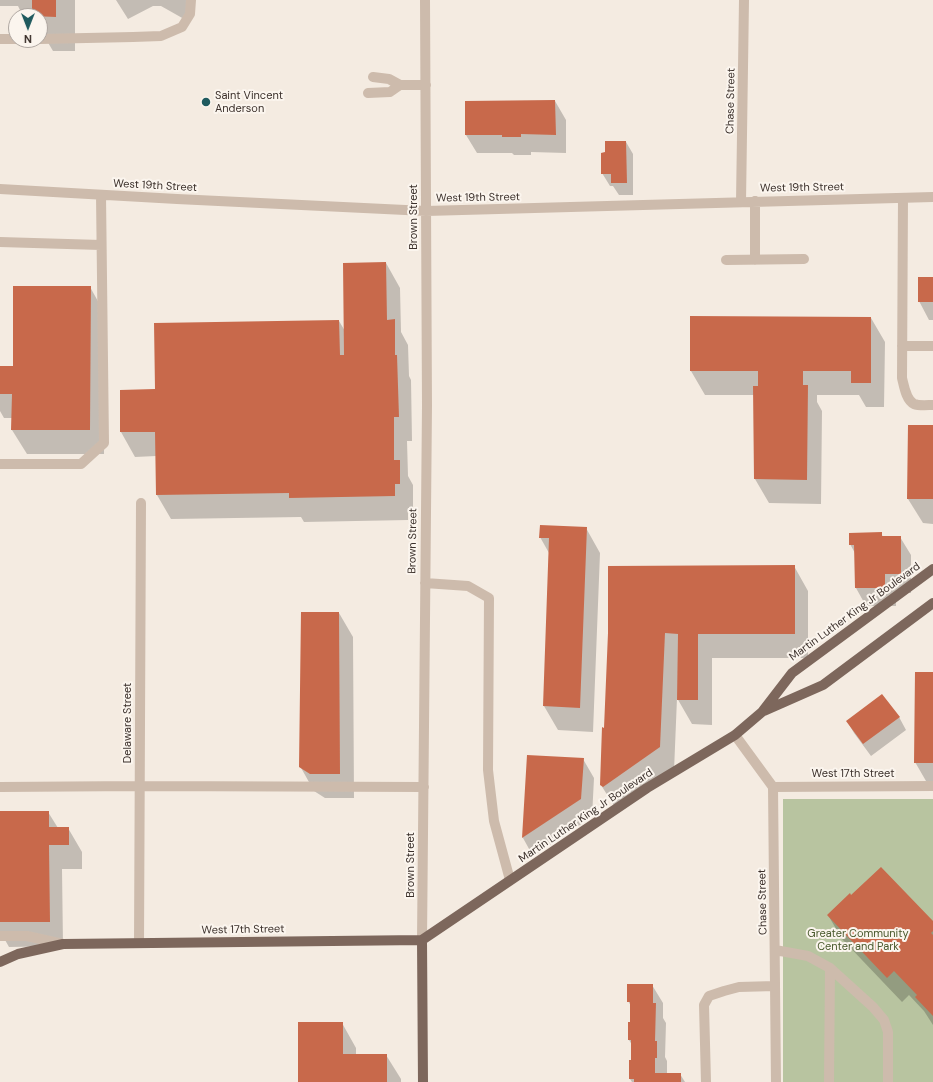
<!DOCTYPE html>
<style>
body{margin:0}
#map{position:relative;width:933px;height:1082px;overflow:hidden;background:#f4ebe1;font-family:"DM Sans",sans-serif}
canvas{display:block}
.north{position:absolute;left:8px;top:8px;width:40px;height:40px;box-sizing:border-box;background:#fbf5ee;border:1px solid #aea6a0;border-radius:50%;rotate:180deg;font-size:11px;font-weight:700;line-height:16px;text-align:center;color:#3b302b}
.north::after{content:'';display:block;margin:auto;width:14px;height:18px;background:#1f5a5e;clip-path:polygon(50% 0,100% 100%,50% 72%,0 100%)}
</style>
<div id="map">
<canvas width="933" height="1082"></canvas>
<div class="north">N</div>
</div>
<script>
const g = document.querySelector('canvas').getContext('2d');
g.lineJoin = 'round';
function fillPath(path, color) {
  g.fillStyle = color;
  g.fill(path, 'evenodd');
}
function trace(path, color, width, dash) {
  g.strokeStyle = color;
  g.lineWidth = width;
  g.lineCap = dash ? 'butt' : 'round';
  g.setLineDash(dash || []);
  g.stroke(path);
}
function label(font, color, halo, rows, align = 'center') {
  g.font = font + ' "DM Sans",sans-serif';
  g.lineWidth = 4;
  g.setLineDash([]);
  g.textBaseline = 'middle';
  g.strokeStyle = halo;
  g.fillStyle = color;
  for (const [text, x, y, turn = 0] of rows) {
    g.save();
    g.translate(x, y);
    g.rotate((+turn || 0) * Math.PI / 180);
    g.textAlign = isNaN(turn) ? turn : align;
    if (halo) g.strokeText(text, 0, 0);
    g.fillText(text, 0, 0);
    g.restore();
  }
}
fillPath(new Path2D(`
 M783,799H933V1082H783Z`), '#b8c4a0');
fillPath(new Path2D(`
 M0,0H75V51H53L40,29V16H23L18,6H0Z
 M116,0H195L184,19L161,6H153L128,19Z
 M555,101L566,120V153L531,152V155H514L512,153H477L466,135Z
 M626,142L633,154V195H619L613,186H610L602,173Z
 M386,263L400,288L401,332L408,345L409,376L411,380L412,441H407L408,476L413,485V508H408V520L304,522L301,517L171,519L157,495L156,456L135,457L121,432V391L156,390L339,321L345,331Z
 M933,278V320H929L919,301Z
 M90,287L104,312V454H27L12,430L13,418H4L0,411V367H14Z
 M871,318L885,342L884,407H866L859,395H817V402L822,411L821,504L769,503L755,479V395H705L691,371Z
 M909,426H933V524L923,523L908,499Z
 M586,528L600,553L593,732L558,730L544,706L549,553L540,537Z
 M881,533L883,537H900L911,555V593H896V606H866L856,588V555L850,544Z
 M794,566L808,591V658H712V725L692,724L677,698L674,771L616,809L601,785L605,730L609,633Z
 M339,613L353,637L354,798H325L314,791L300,766Z
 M933,673V781H926L915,762Z
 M899,717L906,730L871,756L854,733L847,721Z
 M528,757L583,759L594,778L592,817L533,856L523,838Z
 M0,812H48L58,828H68L82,852V869H62L63,946L9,947L0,931Z
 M851,896L933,922V1025L924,1011L909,995L902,1002L842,939L828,915Z
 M652,985L663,1003V1018L666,1023L665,1057L667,1061V1074H680L685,1082H632L630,1079L632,1061V1045L629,1040L631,1023V1006L628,1001Z
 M342,1023L356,1048V1055H386L401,1079V1082H299Z`), '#0003');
fillPath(new Path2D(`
 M32,0H56V17L32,16Z
 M555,100L556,135L521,134V137H502V135H465V101Z
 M605,141H626L627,183H611V174H601V153L605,152Z
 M386,262L387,320L395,319V355H397L399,417H394V460H400V484H395V496L289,498V493L156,495L155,432H120V390L155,389L154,323L339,320L340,355H344L343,263Z
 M918,277H933V302H918Z
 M13,286H91L90,430H11L12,394H0V366H13Z
 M690,316L871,317V383H851V371H803V385H808L807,480L754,479L753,386H758V371H690Z
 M908,425H933V499H907Z
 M540,525L587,527L580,708L543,706L549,538H539Z
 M882,532V536H901V574H885V588H855L854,545H849V533Z
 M795,565V634H698V700H677L678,634L665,633L660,747L603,787L600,785L602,727L604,728L608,633V566Z
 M301,612H339L340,774H310L299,767Z
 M915,672H933V763H914Z
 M882,694L900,717L863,744L846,721Z
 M527,755L584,758L581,799L522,838Z
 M0,811H49V827H69V845H49L50,922H0Z
 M881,867L933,921V931L931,933L933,935V1016L915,997L917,995L894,971L887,978L827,915L850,893L851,895Z
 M627,984H653V1003H656L655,1041H657V1058H655V1073H681V1082H634V1079H629V1060H631V1040H628V1022H630V1002H627Z
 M298,1022H343V1054H387V1082H298Z`), '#c8694b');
trace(new Path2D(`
 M0,39H16
 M40,39L133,37L161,36L182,27L190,14L191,0
 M373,77L389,79L400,85H426
 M368,93L390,92L400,85
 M0,189L177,199L426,211L933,197
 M903,198L902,378C904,386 906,400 914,404C919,406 928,405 933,405
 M755,201V260
 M741,202L744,0
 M0,242L101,245
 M726,260L804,259
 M902,346H933
 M0,464H81L104,443L101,195
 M425,583L468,586L489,598L488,770L494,821L510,880
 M735,735L773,787L776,1082
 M0,787L140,786L424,787
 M773,787L933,786
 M0,936H27L63,944
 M422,940L427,405L425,0
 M139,943L141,503
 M775,950L808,956L830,968L873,1007L884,1020L888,1032V1082
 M706,1082L704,1005L709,996L724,991L739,987L775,986
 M829,1082L830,968`), '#cdbbac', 10);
trace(new Path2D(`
 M764,711L823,685L933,603
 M422,940L647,788L735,735L762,712L792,673L933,569
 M422,940L423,1082
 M0,962L18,954L63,944L422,940`), '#7d675c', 10);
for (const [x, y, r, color] of [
 [206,102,5,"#1f5a5e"]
]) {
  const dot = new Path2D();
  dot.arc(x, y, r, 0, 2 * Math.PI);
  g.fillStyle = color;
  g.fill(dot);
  trace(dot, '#fbf5ee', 1.5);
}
label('11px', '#3b302b', '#fbf5ee', [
 ["Saint Vincent",215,96],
 ["Anderson",215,109]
], 'left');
label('11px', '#3b302b', '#fbf5ee', [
 ["Chase Street",731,101,-89],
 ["West 19th Street",155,186,3],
 ["West 19th Street",802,188,-1],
 ["West 19th Street",478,198,-1],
 ["Brown Street",414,217,-90],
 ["Brown Street",413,541,-89],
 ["Martin Luther King Jr Boulevard",855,612,-36],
 ["Delaware Street",128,723,-90],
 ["West 17th Street",853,774],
 ["Martin Luther King Jr Boulevard",586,816,-34],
 ["Brown Street",411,865,-90],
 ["Chase Street",763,902,-91],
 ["West 17th Street",243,930,-1]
]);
label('11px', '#4a5a2e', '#fbf5ee', [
 ["Greater Community",858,934],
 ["Center and Park",858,947]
]);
</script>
